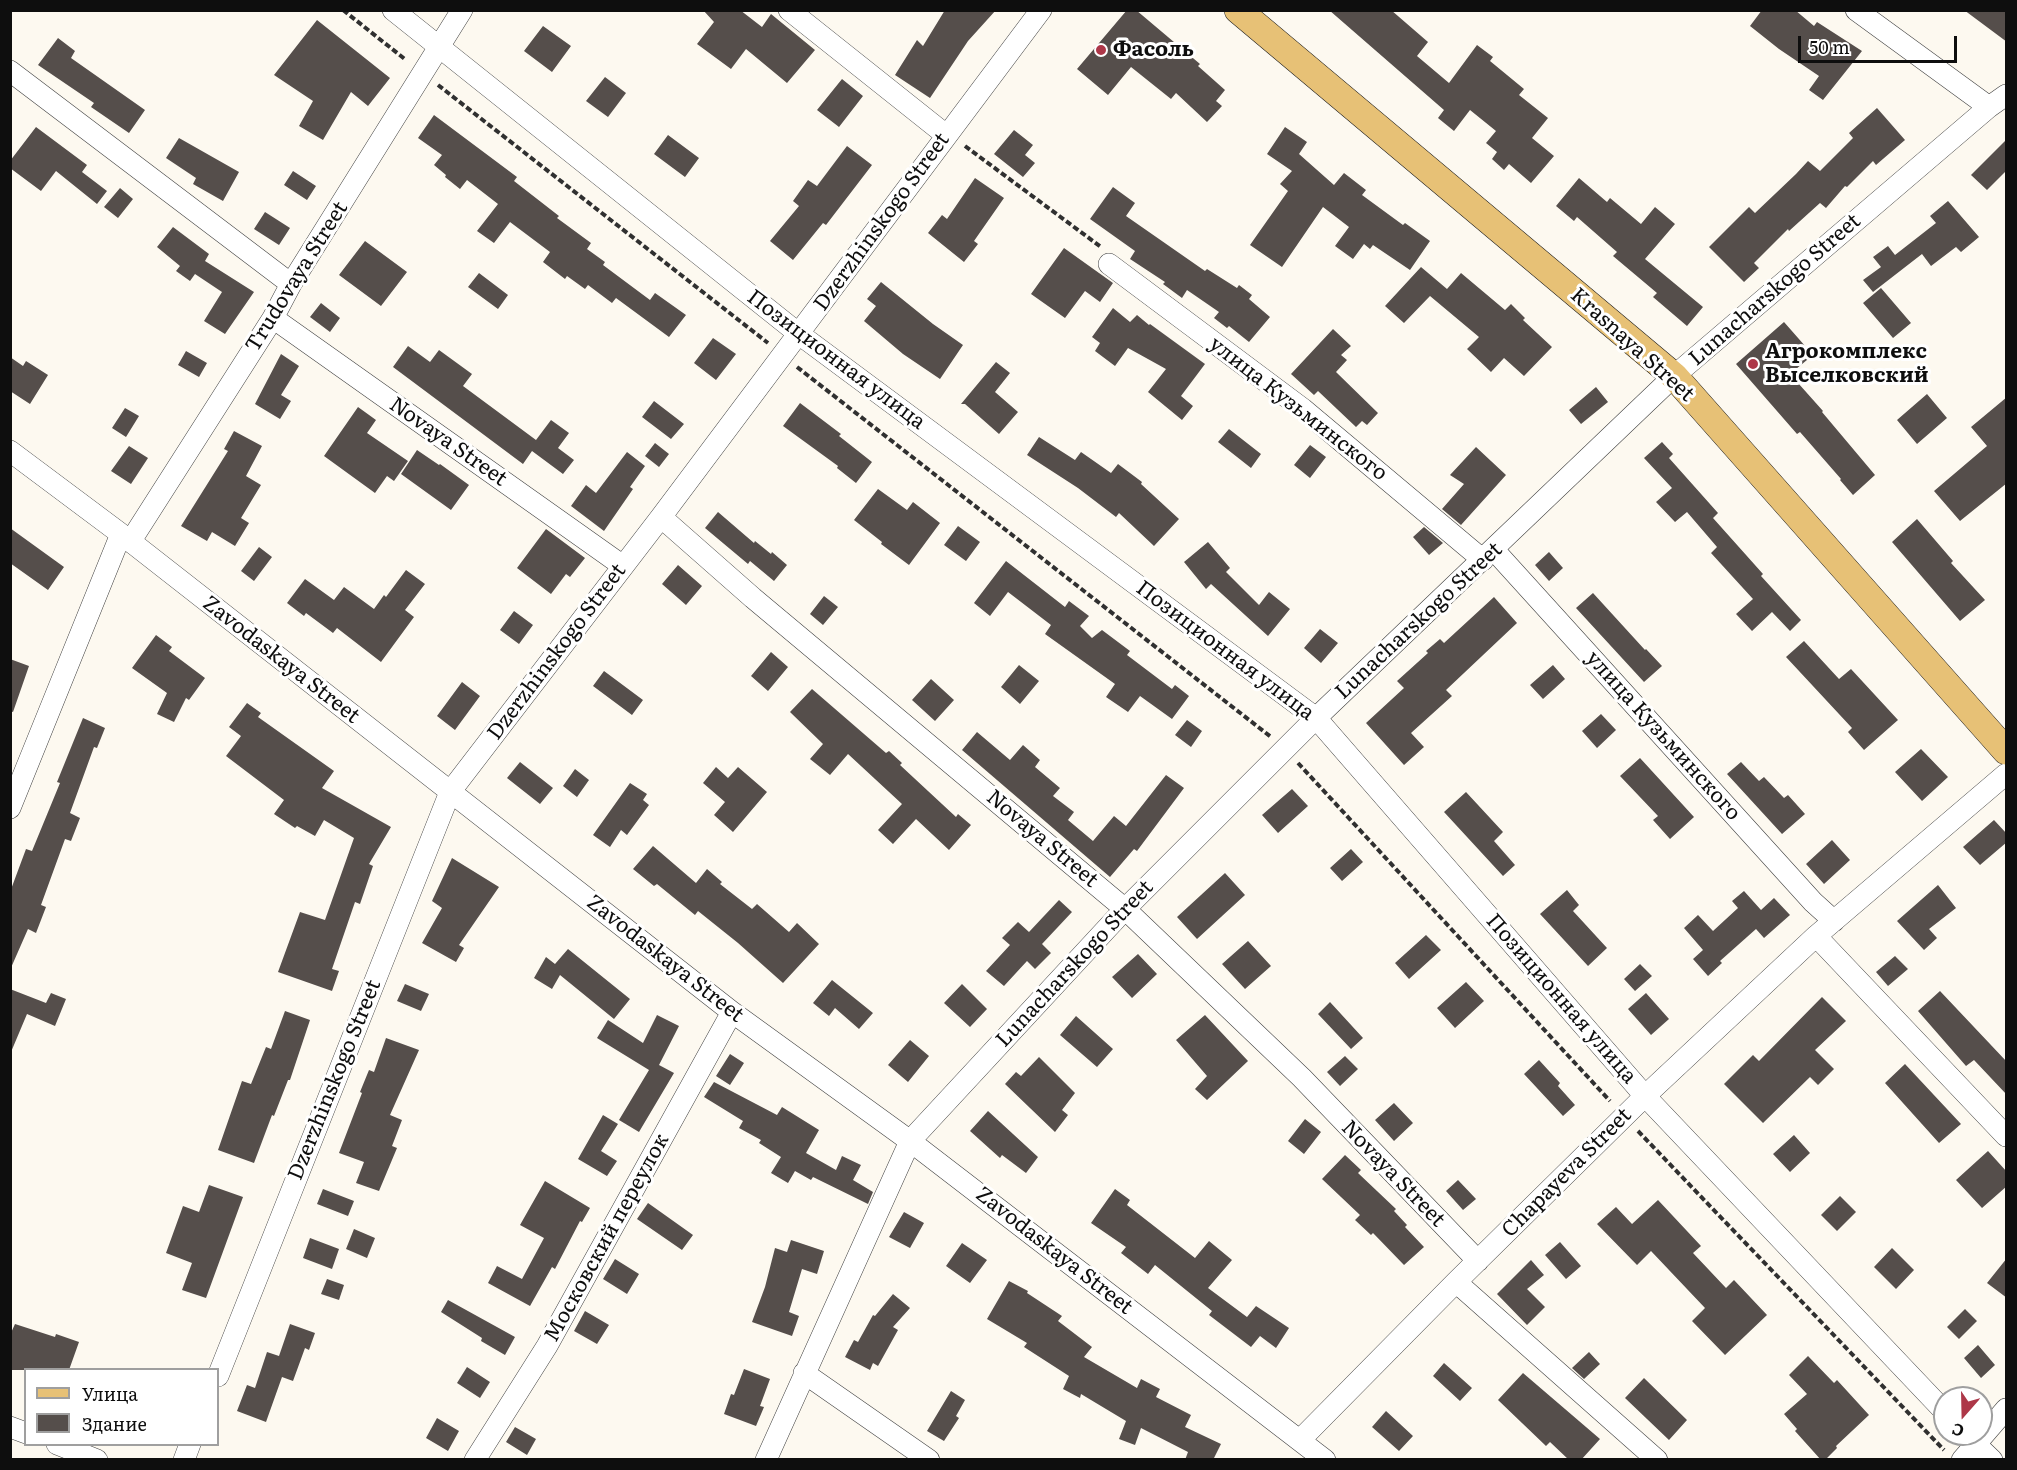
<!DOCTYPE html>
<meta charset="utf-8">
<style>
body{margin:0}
#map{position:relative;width:2017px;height:1470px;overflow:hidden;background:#fdf9f0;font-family:Literata,serif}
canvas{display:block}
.frame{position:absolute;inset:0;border:12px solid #0e0e0e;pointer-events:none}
.legend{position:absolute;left:24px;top:1368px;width:195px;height:78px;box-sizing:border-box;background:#fff;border:2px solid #9f9f9f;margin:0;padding:8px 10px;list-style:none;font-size:18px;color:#0e0e0e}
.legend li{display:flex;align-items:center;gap:12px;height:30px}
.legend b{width:30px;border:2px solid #9f9f9f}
.north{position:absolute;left:1933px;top:1386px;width:60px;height:60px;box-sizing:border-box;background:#fff;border:2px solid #9f9f9f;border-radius:50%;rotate:200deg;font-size:16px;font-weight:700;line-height:24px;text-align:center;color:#0e0e0e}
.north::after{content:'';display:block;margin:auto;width:21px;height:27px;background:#ad3748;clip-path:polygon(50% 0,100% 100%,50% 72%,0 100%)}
.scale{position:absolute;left:1798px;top:36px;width:159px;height:27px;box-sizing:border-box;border:3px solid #0e0e0e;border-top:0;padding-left:8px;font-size:18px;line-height:21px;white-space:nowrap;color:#0e0e0e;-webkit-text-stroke:4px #fff;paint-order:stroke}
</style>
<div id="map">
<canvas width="2017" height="1470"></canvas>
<div class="frame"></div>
<ul class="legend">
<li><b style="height:8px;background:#e7c176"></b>Улица</li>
<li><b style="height:16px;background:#554e4b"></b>Здание</li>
</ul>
<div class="north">С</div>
<div class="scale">50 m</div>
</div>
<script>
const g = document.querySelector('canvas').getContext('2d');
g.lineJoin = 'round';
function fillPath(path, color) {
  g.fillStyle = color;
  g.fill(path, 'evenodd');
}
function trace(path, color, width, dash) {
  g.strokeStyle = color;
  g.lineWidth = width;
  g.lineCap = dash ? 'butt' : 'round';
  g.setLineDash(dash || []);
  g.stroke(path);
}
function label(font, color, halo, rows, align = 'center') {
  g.font = font + ' Literata,serif';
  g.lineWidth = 6;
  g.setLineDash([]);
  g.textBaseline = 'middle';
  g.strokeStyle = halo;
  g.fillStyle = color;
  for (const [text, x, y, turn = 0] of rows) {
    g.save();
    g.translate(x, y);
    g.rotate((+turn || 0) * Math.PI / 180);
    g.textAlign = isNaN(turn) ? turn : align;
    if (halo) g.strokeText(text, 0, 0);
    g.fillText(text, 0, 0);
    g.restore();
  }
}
fillPath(new Path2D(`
 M703,10H740L762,27L771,14L815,50L787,83L746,49L731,69L697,44L714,22Z
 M945,10H996L968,41L930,98L895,75L917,40L923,46Z
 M1127,10H1136L1200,64L1198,66L1225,90L1216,101L1222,106L1207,122L1176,93L1171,99L1131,67L1108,95L1077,69Z
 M1329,10H1391L1428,42L1417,56L1449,83L1477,45L1493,57L1490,61L1524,89L1519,95L1548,118L1532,138L1554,156L1531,183L1509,164L1504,170L1492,159L1497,152L1486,143L1496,131L1470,110L1454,131L1438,118L1444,110Z
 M1762,10H1795L1814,26L1817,22L1862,51L1823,100L1809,90L1819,76L1779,49L1750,26Z
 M1964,10H2007V42Z
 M317,20L390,78L368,106L351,92L323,140L299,126L313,101L274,75Z
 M543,26L571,46L552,72L524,51Z
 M58,38L75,51L71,58L145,110L129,133L91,107L94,103L38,65Z
 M605,77L626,93L608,117L586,101Z
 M842,79L863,96L839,127L817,110Z
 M1877,108L1905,140L1876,165L1873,161L1847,187L1845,186L1826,208L1820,203L1789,231L1788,229L1754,263L1759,268L1744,282L1709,247L1749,207L1755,213L1796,174L1808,161L1820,171L1853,138L1849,133Z
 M434,115L517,177L514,181L559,216L557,218L591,243L587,249L605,262L603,265L650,300L655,293L686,315L669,337L616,298L612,303L588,285L585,289L567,276L565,279L543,262L550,252L510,222L494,243L477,231L498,204L467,180L460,189L445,177L446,175L434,165L442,155L418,138Z
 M36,127L87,165L82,172L107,191L97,204L56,171L41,191L10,168V161Z
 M1285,127L1307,142L1299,154L1334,185L1344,173L1366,190L1362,195L1403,225L1405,223L1430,241L1410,270L1373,245L1370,249L1364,244L1353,259L1335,246L1349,227L1323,207L1282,267L1250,245L1288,191L1280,184L1292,171L1267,154Z
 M1014,130L1033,145L1025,155L1035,163L1023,177L994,154Z
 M668,135L699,158L685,177L654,154Z
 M179,138L239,172L223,201L193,184L196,178L166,158Z
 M2007,139V170L1987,190L1971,175Z
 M847,146L872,165L826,225L823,223L793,260L770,241L799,206L793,201L808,180L817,186Z
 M293,171L316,186L307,200L284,185Z
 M975,178L1004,198L974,241L978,244L964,262L928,233L942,215L947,219Z
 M1579,178L1607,202L1610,198L1641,224L1655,207L1675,224L1645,259L1703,307L1687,326L1653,297L1657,293L1613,256L1617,252L1577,217L1574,221L1556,206Z
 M1113,187L1135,203L1126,216L1205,271L1207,269L1237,288L1239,285L1252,295L1249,299L1270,317L1249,342L1229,326L1227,328L1214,318L1219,312L1187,290L1182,298L1163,284L1165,282L1130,259L1135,251L1090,219Z
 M120,188L133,199L118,218L104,207Z
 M1948,201L1979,237L1961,252L1956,247L1931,266L1922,254L1873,292L1863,280L1881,267L1873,257L1888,246L1895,255L1936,223L1930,216Z
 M265,212L290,228L279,245L254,229Z
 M173,227L209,254L205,261L254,292L225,334L204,321L222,292L195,274L190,281L176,271L180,266L157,247Z
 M365,241L407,272L381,306L339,275Z
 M1064,248L1113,283L1100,302L1085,291L1065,318L1031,294Z
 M1421,267L1447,289L1461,273L1505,310L1511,304L1525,318L1523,320L1552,347L1524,376L1504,358L1491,372L1467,349L1479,337L1430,296L1404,323L1385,306Z
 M479,273L508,295L498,309L468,287Z
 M881,282L933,324L963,345L940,379L903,354L864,321L876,306L867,299Z
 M1881,288L1911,323L1893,338L1863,303Z
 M321,303L340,318L330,332L310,317Z
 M1113,308L1130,322L1137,315L1149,325L1150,324L1205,364L1181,396L1193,406L1182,420L1148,392L1166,369L1128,348L1115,366L1095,351L1100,343L1092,337Z
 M1784,322L1813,355L1790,374L1823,411L1822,412L1875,475L1853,495L1840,480L1841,479L1800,432L1797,434L1736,364Z
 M1333,329L1351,346L1341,355L1347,360L1336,372L1378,413L1367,425L1362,421L1356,427L1318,391L1314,395L1291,374Z
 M713,338L736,354L716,380L694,363Z
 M408,346L430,362L439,350L472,374L463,386L536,440L551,420L569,433L558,448L574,460L563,474L532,451L523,464L393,367Z
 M186,351L207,363L199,377L178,365Z
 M281,354L299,366L281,395L291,401L280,419L255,404Z
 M10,357L23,366L26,361L48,375L30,404L10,391Z
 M996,362L1010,373L995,392L1018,412L999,434L965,404H961Z
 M1596,387L1608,402L1581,424L1569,410Z
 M1927,394L1947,418L1917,444L1897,420Z
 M2007,397V483L1960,521L1934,491L1987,446L1971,427Z
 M654,401L684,424L671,439L642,417Z
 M800,403L841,434L839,436L872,462L856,483L837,468L838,466L783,426Z
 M358,407L376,420L367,433L408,461L394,481L387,476L375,493L324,456Z
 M125,408L139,416L126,437L112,428Z
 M1229,429L1261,454L1251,468L1218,442Z
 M234,431L262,446L246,476L261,485L241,518L249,523L235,546L212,532L207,541L181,526L228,451L224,449Z
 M1039,437L1075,460L1081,452L1111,473L1118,464L1142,482L1141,484L1179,519L1154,546L1119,513L1116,517L1078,488L1027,455Z
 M1662,442L1673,454L1669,458L1718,513L1713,518L1763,574L1761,576L1801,620L1790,631L1772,612L1752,631L1736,614L1753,599L1711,553L1717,547L1687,512L1675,522L1656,502L1672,488L1644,458Z
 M655,443L669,454L659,467L645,456Z
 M1310,445L1326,457L1310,478L1294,465Z
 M129,446L148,458L131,484L111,471Z
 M1476,447L1506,475L1461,525L1442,509L1464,484L1450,475Z
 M417,450L439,465L440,464L469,485L451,510L401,474Z
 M627,452L645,466L630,487L633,489L604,531L571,506L586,485L596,493Z
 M878,489L907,510L913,502L940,523L909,565L881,544L882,542L854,520Z
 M718,512L754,543L755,541L771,554L772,552L787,565L774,581L750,561L748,564L705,528Z
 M1917,519L1953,561L1951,563L1985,600L1960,621L1892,542Z
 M958,526L980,542L966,561L944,545Z
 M1424,527L1443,543L1429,555L1413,537Z
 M10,528L64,567L48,590L10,563Z
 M546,529L585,558L570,577L566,574L551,594L517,568Z
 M1208,542L1230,568L1226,572L1259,605L1269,592L1290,609L1268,636L1211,584L1206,589L1184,562Z
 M259,547L272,557L254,581L241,571Z
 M1549,552L1563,568L1549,581L1535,565Z
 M1006,561L1065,607L1069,601L1089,616L1080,626L1092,638L1102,630L1130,651L1127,655L1172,689L1175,685L1189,696L1172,719L1140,696L1128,712L1106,697L1115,684L1045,634L1051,625L1008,592L990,616L974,603Z
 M678,565L702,586L686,605L662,584Z
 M406,570L425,584L405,610L414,617L381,662L337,628L333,633L306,613L304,616L287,603L305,579L334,600L344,587L374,609L384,595L386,597Z
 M1593,593L1645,650L1646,649L1662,666L1644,682L1576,608Z
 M824,596L838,607L823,625L810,614Z
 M1494,597L1517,623L1446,690L1452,696L1411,733L1424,747L1404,765L1366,723L1404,688L1397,681L1428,653L1426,651L1440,639L1444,643Z
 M514,611L533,625L519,644L500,630Z
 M1320,629L1338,643L1321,663L1304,648Z
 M156,635L172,647L169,651L205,678L189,700L186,698L174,722L157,714L167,693L132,668Z
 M1804,641L1839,679L1851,669L1898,720L1864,750L1848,732L1852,728L1786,657Z
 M771,652L788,667L768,691L751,676Z
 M10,659L29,666L13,712L10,711Z
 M1019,665L1039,681L1020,704L1001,687Z
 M1553,665L1565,679L1543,699L1530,685Z
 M604,671L643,700L632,715L593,686Z
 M931,679L954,700L935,721L912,700Z
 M462,682L480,696L455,730L437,716Z
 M812,689L886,753L889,751L902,763L900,765L956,817L958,814L971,825L949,850L916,819L893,844L878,830L902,804L848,754L830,775L810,759L823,744L790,712Z
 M247,703L261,713L258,717L334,771L322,788L391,827L369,864L373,866L360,904L355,902L332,969L339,971L332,991L278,972L300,912L325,920L354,838L324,820L315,836L297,826L295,828L274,814L284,800L226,756L241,736L229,727Z
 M1601,714L1616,730L1597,748L1582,731Z
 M83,718L105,728L97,748L94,747L70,813L80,818L71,841L65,839L41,905L46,907L36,933L28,929L10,970V892L26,849L32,851L60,783L57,782Z
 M1187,720L1202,731L1191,747L1175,735Z
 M977,732L1010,760L1023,745L1040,760L1035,767L1060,788L1053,796L1074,812L1068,820L1093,841L1114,816L1126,826L1166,775L1184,788L1137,851L1134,849L1110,877L962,750Z
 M1921,749L1948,777L1922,801L1895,772Z
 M1640,758L1694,817L1670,839L1653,820L1658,816L1620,776Z
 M520,762L553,788L540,804L507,778Z
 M1741,762L1759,781L1764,777L1784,798L1788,795L1805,814L1782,834L1727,774Z
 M716,767L728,778L738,767L767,792L733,832L714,815L725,802L703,783Z
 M575,769L589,780L577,797L563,786Z
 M630,783L647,794L643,800L649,805L627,835L621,830L610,847L593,835Z
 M1292,789L1308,806L1278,833L1262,815Z
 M1466,792L1503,832L1494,841L1515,865L1503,876L1444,812Z
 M1994,820L2007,834V842L1980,865L1963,847Z
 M1832,840L1850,860L1824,884L1806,864Z
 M653,846L696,883L707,869L722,882L720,884L752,909L757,904L789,932L797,923L819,944L783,983L738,943L698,911L695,915L657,884L654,886L633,869Z
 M1351,849L1363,862L1342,881L1330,868Z
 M452,858L499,887L459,945L464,948L456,962L422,943L442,908L432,901Z
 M1225,873L1245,895L1197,939L1177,917Z
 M1938,885L1956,908L1929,929L1937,938L1924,950L1897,921Z
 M1567,890L1579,905L1573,911L1607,948L1588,966L1540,914Z
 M1744,891L1761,910L1774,898L1790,915L1764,938L1756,929L1720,961L1722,963L1708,976L1693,959L1703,950L1684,928L1698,915L1713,931L1738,908L1732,901Z
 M1059,900L1072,912L1042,944L1051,953L1035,969L1027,961L1004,986L986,971L1010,945L1002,938L1018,922L1029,932Z
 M1426,935L1441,950L1409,979L1395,963Z
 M1248,941L1271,966L1245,989L1222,964Z
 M568,949L630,999L614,1019L560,975L552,989L534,978L546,957L555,964Z
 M1138,954L1157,974L1132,998L1112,977Z
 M1895,956L1908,969L1888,986L1876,972Z
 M1640,964L1652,976L1635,991L1624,979Z
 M832,980L873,1013L859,1029L835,1008L829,1016L813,1003Z
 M1466,982L1484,1001L1455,1028L1437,1008Z
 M405,984L429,994L421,1011L397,1001Z
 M962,984L987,1009L970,1027L944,1003Z
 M10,989L46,1003L51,993L66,999L55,1026L27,1014L11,1052Z
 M1940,991L2007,1062V1095L1974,1060L1966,1066L1918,1011Z
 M1646,993L1669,1019L1651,1035L1628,1009Z
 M1822,997L1846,1021L1815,1050L1834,1069L1818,1085L1810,1077L1763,1123L1724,1084L1753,1055L1759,1061Z
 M1330,1002L1363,1038L1351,1049L1318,1014Z
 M285,1011L310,1020L290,1080H288L274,1116L272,1115L254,1163L218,1150L242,1081L251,1084L266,1047L271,1049Z
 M657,1015L679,1026L659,1065L674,1073L639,1132L619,1120L649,1070L597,1038L608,1020L643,1043Z
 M1205,1015L1248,1061L1207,1100L1195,1089L1207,1076L1176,1040Z
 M1076,1016L1113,1049L1097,1067L1060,1035Z
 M386,1038L419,1050L390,1115L402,1120L392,1146L397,1148L379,1191L356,1183L364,1162L339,1153L362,1093L360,1092L369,1070L374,1072Z
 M910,1040L929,1056L908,1082L888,1065Z
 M730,1054L744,1063L730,1085L716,1076Z
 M1345,1056L1358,1069L1340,1086L1327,1072Z
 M1039,1057L1075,1093L1062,1110L1068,1115L1055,1132L1005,1084L1016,1072L1021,1076Z
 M1539,1060L1560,1083L1558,1086L1575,1105L1563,1116L1524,1074Z
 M1905,1064L1961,1124L1939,1143L1885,1083Z
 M714,1082L777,1115L782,1107L819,1130L806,1153L836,1170L842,1156L861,1165L853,1180L873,1192L868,1204L813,1177L811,1180L795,1171L788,1183L771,1173L781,1157L759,1143L761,1140L739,1128L743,1121L704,1097Z
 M1394,1103L1413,1123L1394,1141L1375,1120Z
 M988,1111L1038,1157L1026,1173L1002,1155L1000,1158L970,1131Z
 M603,1115L618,1124L601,1151L617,1161L607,1176L578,1159Z
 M1305,1119L1321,1132L1304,1154L1288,1141Z
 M1794,1135L1810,1153L1790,1172L1773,1154Z
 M1988,1151L2007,1172V1186L1982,1208L1956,1180Z
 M1345,1155L1361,1170L1358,1173L1396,1209L1394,1211L1407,1225L1405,1227L1424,1247L1404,1265L1373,1233L1371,1235L1355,1220L1360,1215L1322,1179Z
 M1458,1180L1476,1199L1463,1210L1446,1191Z
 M545,1181L590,1208L582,1222L580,1221L555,1269L552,1267L530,1306L488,1283L497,1266L522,1279L544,1238L520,1225Z
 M209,1185L243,1197L206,1298L182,1290L192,1263L166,1253L183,1206L199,1212Z
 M323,1189L354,1201L348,1216L317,1204Z
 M1115,1189L1130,1200L1127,1205L1195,1258L1209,1241L1232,1260L1208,1288L1247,1317L1256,1306L1289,1328L1276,1348L1260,1336L1251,1347L1209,1315L1212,1311L1155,1265L1148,1274L1121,1253L1126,1247L1091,1223Z
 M1840,1196L1856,1212L1837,1231L1821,1215Z
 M1658,1200L1701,1246L1693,1253L1726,1288L1734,1280L1767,1315L1725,1355L1692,1321L1705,1308L1651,1251L1637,1265L1597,1224L1616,1207L1632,1224Z
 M648,1203L693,1235L682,1250L637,1219Z
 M904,1212L924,1223L910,1248L889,1237Z
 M354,1229L375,1238L367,1258L346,1249Z
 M310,1238L339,1249L332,1269L303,1258Z
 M791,1240L824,1251L817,1274L802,1269L789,1312L799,1316L792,1336L752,1322L765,1287L775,1248L787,1252Z
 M1560,1242L1581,1266L1566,1279L1545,1255Z
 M962,1243L987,1260L970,1283L946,1266Z
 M1892,1248L1914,1270L1896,1289L1874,1267Z
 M2007,1258V1298L1987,1283Z
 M615,1259L639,1274L627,1294L603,1279Z
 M1531,1260L1544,1275L1527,1289L1545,1307L1527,1325L1497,1294Z
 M327,1279L344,1285L339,1300L321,1294Z
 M1009,1281L1028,1291L1027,1293L1062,1316L1058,1321L1092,1347L1084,1357L1137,1388L1141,1379L1160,1389L1156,1397L1191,1415L1185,1427L1221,1444L1213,1460H1185L1188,1452L1141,1428L1135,1445L1119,1439L1126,1421L1081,1394L1080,1398L1063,1389L1069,1376L1024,1347L1027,1343L987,1319Z
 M893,1294L910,1308L893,1327L898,1330L878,1366L873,1363L870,1370L845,1357L854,1340L858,1342L873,1315L875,1316Z
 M448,1300L515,1337L505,1355L481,1341L482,1338L441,1312Z
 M1965,1309L1977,1321L1959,1339L1947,1327Z
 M585,1311L609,1325L597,1344L574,1331Z
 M15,1324L55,1337L56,1334L79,1342L69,1370H10V1335Z
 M290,1324L315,1333L309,1350L305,1348L293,1381L282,1377L266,1422L237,1411L247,1385L255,1388L267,1352L279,1356Z
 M1978,1345L1995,1365L1981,1378L1964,1358Z
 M1589,1352L1600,1364L1584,1379L1572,1368Z
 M1808,1356L1834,1383L1837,1380L1869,1415L1836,1446L1837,1448L1825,1460H1821L1795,1431L1797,1429L1784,1414L1807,1394L1789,1375Z
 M1444,1363L1472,1388L1460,1401L1433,1376Z
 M467,1367L490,1382L480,1398L457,1383Z
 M744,1369L770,1379L760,1406L764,1407L756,1426L724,1414L731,1394L734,1395Z
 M1523,1373L1600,1439L1581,1460H1569L1550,1442L1546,1446L1498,1400Z
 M1644,1378L1687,1420L1669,1440L1625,1398Z
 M951,1391L965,1400L956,1416L959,1418L944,1441L927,1431Z
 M1386,1411L1413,1436L1399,1451L1372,1427Z
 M437,1418L459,1431L448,1451L426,1438Z
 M515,1427L536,1439L527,1455L506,1442Z`), '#554e4b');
const minor = new Path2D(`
 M393,10L799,334L1316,718L1645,1096L1945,1412
 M789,10L946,135
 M1856,10L1989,107
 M10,71L291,284
 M1109,264L1303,409L1483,560
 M273,318L623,566
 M10,451L121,534L732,1012L910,1141L1325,1460
 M661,517L753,598L1125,909L1302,1078L1478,1261
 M130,542L273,318L291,284L462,10
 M1494,550L1813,902L1834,921
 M10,808L121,534
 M1816,936L2006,1136
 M1456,1282L1657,1460
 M804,1373L929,1460
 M218,1376L450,792L661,517L1041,10
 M10,1427L26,1433
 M1966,1435L1992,1460
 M1300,1440L1456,1282L1645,1096L1816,936L2006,774
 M57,1444L97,1460
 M184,1460L190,1444
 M475,1460L547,1346L732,1012
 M766,1460L910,1141L1125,909L1316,718L1674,376L1989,107L2006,95
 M1962,1460L2006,1409`);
const major = new Path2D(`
 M1238,10L1674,376L2006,751`);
trace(minor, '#414141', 22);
trace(major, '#1f1f1f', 28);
trace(new Path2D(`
 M343,10L406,60
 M438,85L768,343
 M965,146L1101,247
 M797,367L1271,737
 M1298,763L1610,1101
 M1638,1131L1944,1450`), '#303030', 4, [6, 3]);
trace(minor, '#fff', 21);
trace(major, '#e7c176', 27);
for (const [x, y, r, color] of [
 [1101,50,6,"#ad3748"],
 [1753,364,6,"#ad3748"]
]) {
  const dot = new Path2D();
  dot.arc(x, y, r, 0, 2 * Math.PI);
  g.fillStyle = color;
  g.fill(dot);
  trace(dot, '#fff', 2);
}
label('bold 21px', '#0e0e0e', '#fff', [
 ["Фасоль",1113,50],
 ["Агрокомплекс",1765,352],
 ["Выселковский",1765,376]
], 'left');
label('21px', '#0e0e0e', '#fff', [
 ["Dzerzhinskogo Street",882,222,-54],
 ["Trudovaya Street",297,277,-58],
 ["Lunacharskogo Street",1775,290,-41],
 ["Krasnaya Street",1632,345,42],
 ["Позиционная улица",836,360,37],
 ["улица Кузьминского",1298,409,38],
 ["Novaya Street",448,442,35],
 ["Lunacharskogo Street",1419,621,-43],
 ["Позиционная улица",1225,651,37],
 ["Dzerzhinskogo Street",557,652,-53],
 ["Zavodaskaya Street",281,660,38],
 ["улица Кузьминского",1663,736,48],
 ["Novaya Street",1042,839,40],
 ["Zavodaskaya Street",665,959,38],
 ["Lunacharskogo Street",1075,964,-47],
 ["Позиционная улица",1561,999,49],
 ["Dzerzhinskogo Street",335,1080,-68],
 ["Chapayeva Street",1567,1173,-45],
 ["Novaya Street",1393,1174,46],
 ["Московский переулок",607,1238,-61],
 ["Zavodaskaya Street",1054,1251,38]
]);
</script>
